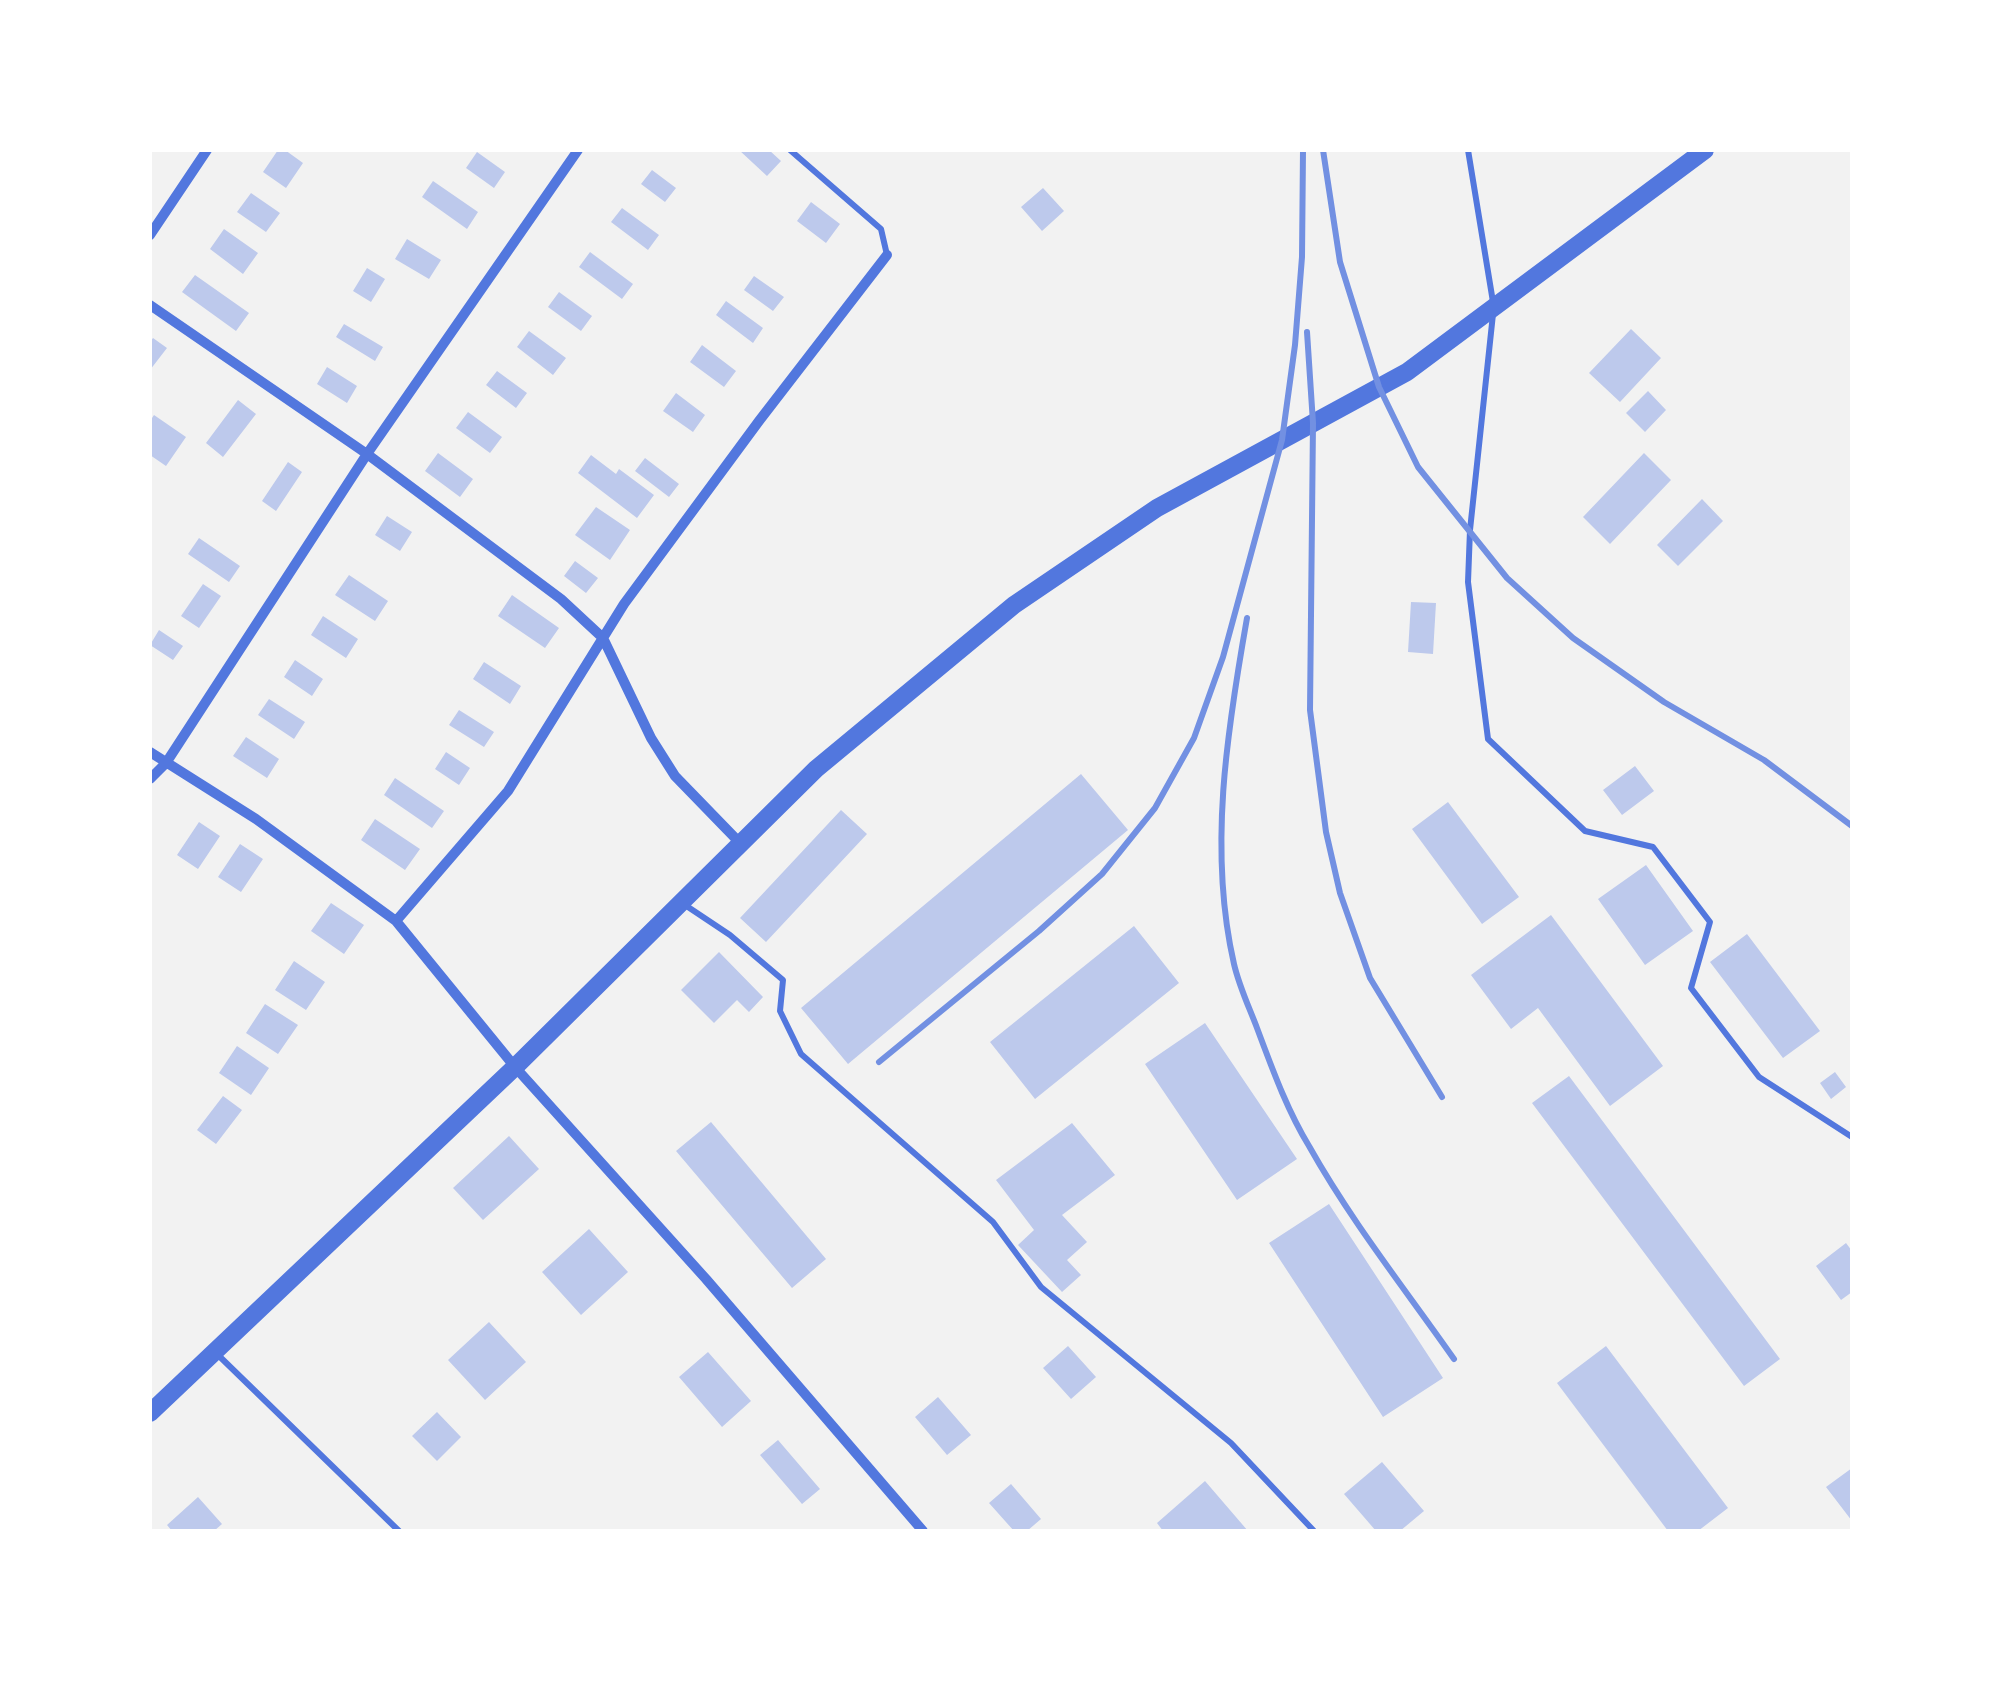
<!DOCTYPE html>
<style>
body{margin:0}
#map{position:relative;width:2002px;height:1681px;overflow:hidden;background:#f2f2f2;font-family:Lato,sans-serif}
canvas{display:block}
.frame{position:absolute;inset:0;border:152px solid #fff;pointer-events:none}
</style>
<div id="map">
<canvas width="2002" height="1681"></canvas>
<div class="frame"></div>
</div>
<script>
const g = document.querySelector('canvas').getContext('2d');
g.lineJoin = 'round';
function fillPath(path, color) {
  g.fillStyle = color;
  g.fill(path, 'evenodd');
}
function trace(path, color, width, dash) {
  g.strokeStyle = color;
  g.lineWidth = width;
  g.lineCap = dash ? 'butt' : 'round';
  g.setLineDash(dash || []);
  g.stroke(path);
}
fillPath(new Path2D(`
 M278,150H285L303,163L286,188L263,172Z
 M739,150H769L781,161L767,176Z
 M477,152L505,172L494,188L466,168Z
 M652,170L676,188L665,202L641,184Z
 M433,181L478,212L467,229L422,197Z
 M1043,188L1064,211L1042,231L1021,207Z
 M251,193L280,213L266,232L237,212Z
 M811,202L840,224L826,243L797,221Z
 M622,208L659,235L648,250L611,222Z
 M224,229L258,253L243,274L210,249Z
 M407,239L441,260L429,279L395,259Z
 M590,252L633,284L622,299L579,267Z
 M367,268L385,279L371,302L353,291Z
 M195,275L249,313L236,331L182,292Z
 M754,276L784,297L773,311L744,290Z
 M559,292L592,316L581,331L548,307Z
 M726,301L763,328L753,343L716,315Z
 M344,324L383,347L375,361L336,337Z
 M1631,329L1661,358L1620,402L1589,373Z
 M529,331L566,358L553,375L517,347Z
 M153,338L167,348L150,370V342Z
 M702,345L736,371L724,387L690,362Z
 M327,367L357,386L347,403L317,384Z
 M497,371L527,393L516,408L486,385Z
 M1648,391L1666,410L1645,432L1626,413Z
 M676,393L705,415L693,432L663,411Z
 M238,400L256,414L223,457L206,443Z
 M468,412L502,437L490,453L456,428Z
 M154,415L186,437L166,466L150,455V421Z
 M438,453L473,479L460,497L425,471Z
 M1644,453L1671,480L1610,544L1583,517Z
 M591,455L616,474L619,469L654,495L637,518L578,473Z
 M645,458L679,484L669,497L635,471Z
 M288,462L302,472L276,511L262,501Z
 M1702,499L1723,521L1678,566L1657,545Z
 M596,507L630,530L610,560L575,535Z
 M387,516L412,532L400,551L375,535Z
 M199,538L240,566L229,582L188,554Z
 M575,561L598,578L586,593L564,576Z
 M349,575L388,601L375,621L335,595Z
 M203,584L221,596L199,628L181,616Z
 M512,595L559,628L545,648L498,616Z
 M1411,602L1436,603L1433,654L1408,652Z
 M323,616L358,639L346,658L311,635Z
 M159,630L183,646L173,660L150,645Z
 M295,660L323,679L312,696L284,677Z
 M484,662L521,686L510,704L473,679Z
 M269,699L305,722L294,739L258,715Z
 M459,710L494,732L484,747L449,725Z
 M246,737L279,759L267,778L233,756Z
 M446,752L470,768L459,785L435,769Z
 M1635,766L1654,791L1622,815L1603,790Z
 M1081,774L1128,830L848,1064L801,1008Z
 M395,778L444,811L432,828L384,795Z
 M1448,802L1519,897L1482,924L1412,829Z
 M841,810L867,834L766,942L740,918Z
 M375,819L420,849L405,870L361,840Z
 M199,822L220,836L198,869L177,855Z
 M240,844L263,859L241,892L218,877Z
 M1646,865L1693,931L1645,965L1598,899Z
 M331,903L364,925L344,954L311,931Z
 M1551,915L1663,1066L1610,1106L1538,1008L1511,1029L1471,975Z
 M1134,926L1179,983L1035,1099L990,1042Z
 M1747,934L1820,1031L1783,1058L1710,962Z
 M719,952L763,997L749,1012L737,1000L714,1023L681,990Z
 M294,961L325,982L306,1010L275,990Z
 M265,1004L298,1025L278,1054L246,1033Z
 M1205,1023L1297,1159L1237,1200L1145,1064Z
 M237,1046L269,1068L251,1095L219,1073Z
 M1835,1072L1846,1087L1831,1099L1820,1083Z
 M1569,1076L1780,1359L1744,1386L1532,1103Z
 M223,1096L242,1110L216,1144L197,1130Z
 M711,1122L826,1259L792,1288L676,1151Z
 M1072,1123L1115,1175L1062,1215L1087,1242L1067,1260L1081,1275L1062,1292L1018,1245L1034,1230L996,1180Z
 M509,1136L539,1169L483,1220L453,1188Z
 M1329,1204L1443,1378L1383,1417L1269,1243Z
 M589,1229L628,1272L581,1315L542,1272Z
 M1846,1243L1852,1251V1292L1841,1300L1816,1266Z
 M489,1322L526,1362L485,1400L448,1360Z
 M1068,1346L1096,1377L1071,1399L1043,1368Z
 M1606,1346L1728,1508L1698,1531H1668L1557,1383Z
 M708,1352L751,1401L722,1427L679,1377Z
 M938,1397L971,1435L947,1455L915,1417Z
 M437,1412L461,1437L437,1461L412,1436Z
 M778,1440L820,1489L802,1504L760,1455Z
 M1382,1462L1424,1511L1400,1531H1376L1344,1494Z
 M1852,1468V1521L1826,1487Z
 M1205,1481L1248,1531H1163L1157,1523Z
 M1011,1484L1041,1519L1027,1531H1014L989,1503Z
 M198,1497L222,1524L214,1531H172L167,1525Z`), '#bdc9ec');
trace(new Path2D(`
 M790,150L881,229L887,255
 M1468,150L1493,302
 M1493,314L1470,530L1468,582L1488,739L1585,831L1653,847L1710,922L1691,988L1759,1077L1852,1137
 M682,903L730,935L783,980L780,1011L801,1054L993,1222L1041,1287L1231,1443L1314,1531
 M217,1354L399,1531`), '#5277de', 6);
trace(new Path2D(`
 M150,235L207,150
 M150,305L367,454L561,599L603,638L651,738L675,776L740,843
 M150,752L256,819L396,921L515,1067L706,1279L923,1531
 M150,779L166,763L367,454L578,150
 M396,921L508,791L624,604L759,421L887,255`), '#5277de', 10);
trace(new Path2D(`
 M150,1413L515,1067L816,769L1014,605L1157,508L1407,372L1705,150`), '#5277de', 18);
trace(new Path2D(`
 M1323,150L1340,262L1379,387L1418,467L1507,578L1573,638L1664,702L1764,760L1852,826
 M1307,332L1313,423L1310,710L1326,832L1340,893L1370,978L1442,1097
 M1247,618C1227,731 1208,851 1234,964C1239,986 1249,1007 1257,1028C1272,1068 1287,1110 1309,1146C1351,1221 1405,1289 1454,1359
 M879,1062L1039,931L1102,874L1155,808L1194,738L1223,657L1282,440L1295,345L1302,257L1303,150`), '#7290e2', 6);
</script>
